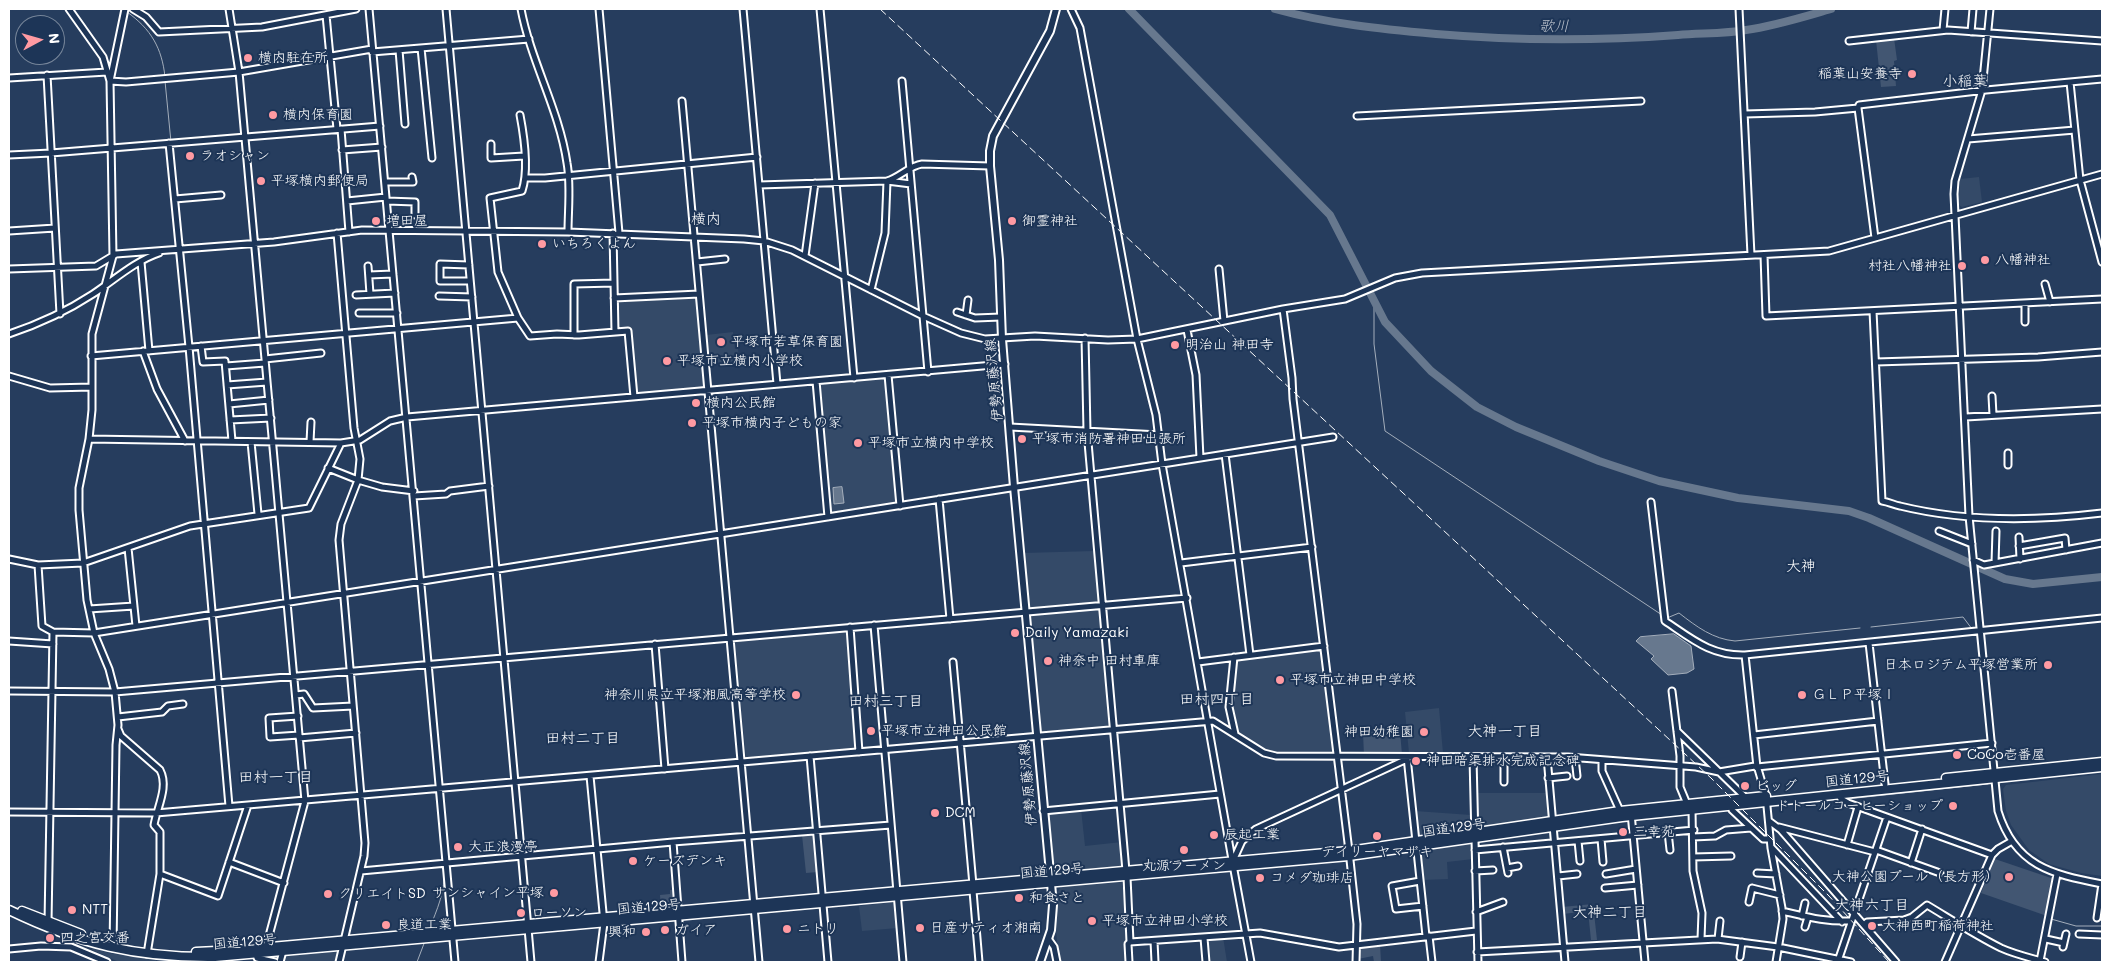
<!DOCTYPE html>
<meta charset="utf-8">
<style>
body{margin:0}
#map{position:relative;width:2111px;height:971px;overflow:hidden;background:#263d5e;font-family:Mali,sans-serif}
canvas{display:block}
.frame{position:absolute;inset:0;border:10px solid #fff;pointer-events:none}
.north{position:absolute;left:15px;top:15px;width:50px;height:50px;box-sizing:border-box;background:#1d3557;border:1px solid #77869a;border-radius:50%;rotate:84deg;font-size:14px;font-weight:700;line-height:20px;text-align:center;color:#fff}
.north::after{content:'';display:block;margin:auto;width:18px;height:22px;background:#ff9aa2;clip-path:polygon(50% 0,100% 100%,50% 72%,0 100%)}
</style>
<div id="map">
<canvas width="2111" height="971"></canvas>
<div class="frame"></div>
<div class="north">N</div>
</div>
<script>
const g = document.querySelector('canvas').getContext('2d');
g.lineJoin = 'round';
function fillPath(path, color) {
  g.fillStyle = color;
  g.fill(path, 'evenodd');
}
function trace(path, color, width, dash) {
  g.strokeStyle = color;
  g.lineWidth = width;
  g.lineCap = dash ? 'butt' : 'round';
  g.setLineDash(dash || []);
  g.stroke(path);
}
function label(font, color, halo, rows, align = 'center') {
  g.font = font + ' Mali,"Klee One",sans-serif';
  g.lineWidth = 4;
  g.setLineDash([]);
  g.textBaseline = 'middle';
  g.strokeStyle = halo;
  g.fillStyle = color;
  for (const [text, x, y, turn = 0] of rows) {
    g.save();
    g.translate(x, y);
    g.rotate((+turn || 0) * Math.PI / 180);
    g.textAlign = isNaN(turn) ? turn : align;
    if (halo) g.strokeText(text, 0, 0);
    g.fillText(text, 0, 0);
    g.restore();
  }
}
fillPath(new Path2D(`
 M1979,177L1982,202L1962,207L1959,205V196L1960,179Z
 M695,296L696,298L704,387L636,395L629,334L617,331L615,301Z
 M733,332L735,349H738L739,361L709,363L706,335Z
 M885,377L888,379L898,500L895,504L833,514L830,512L818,385L821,383Z
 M1094,551L1099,603L1028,610L1023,553Z
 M1099,608L1112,728L1039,734L1028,615Z
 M846,631L857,749L746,759L735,641Z
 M1321,648L1323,649L1334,754H1280L1268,752L1236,732L1232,701L1236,659Z
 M1439,708L1443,753L1411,754L1409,753L1405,712Z
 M2102,774V876L2081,873L2049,864L2029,850L2011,825L2006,811L2003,789L2006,785Z
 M1476,793H1548L1550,817L1476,827Z
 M1081,809L1085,846L1122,842L1124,866L1060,872L1053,865L1047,812Z
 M1415,811L1471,815V828L1418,835Z
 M1472,844L1473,859L1447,862L1448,879L1422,880L1418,851Z
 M1122,882V887H1126L1128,962H1059L1056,930L1057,913L1056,894L1061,887Z
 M895,902L898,928L862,931L859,906Z
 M1223,937L1227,962H1207L1206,939Z
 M92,948L109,953L156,960V962H119L92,950Z
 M340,951L337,962H282L284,956Z`), '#344a68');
fillPath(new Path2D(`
 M1894,38L1897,60L1894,61L1896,86L1881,87L1876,40Z
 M1400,731L1402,755L1364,756L1363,732Z
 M814,834L818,872L806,873L802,835Z
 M1995,859L2054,879L2047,916L1981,893Z
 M670,890H674L676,906L661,908L660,895L670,894Z
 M1593,904L1597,940H1591L1588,911L1563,914L1562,907Z
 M1380,944L1381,962H1374L1373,956L1358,959L1359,947Z`), '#425672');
const water = new Path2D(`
 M842,487L844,503L834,504L833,488Z
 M1674,634L1691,646L1694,669L1687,673L1668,675L1651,659L1654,656L1636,641L1640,637Z`);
fillPath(water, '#67788e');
trace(water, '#a4aebb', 1);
trace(new Path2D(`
 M127,12C151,29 162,48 165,77
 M165,81L171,142
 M247,140L324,133
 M171,146L243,140
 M1374,302V344L1385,431L1662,615
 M1667,618L1679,613C1697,627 1713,639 1735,641L1860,628
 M1871,627L1963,617L1972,629
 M1344,791L1402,765
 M1847,799L1988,784
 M438,801L443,862
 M1257,831L1340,793
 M2051,919L2076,926H2102
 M429,930C437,909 446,891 444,868
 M417,962L425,941`), '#a4aebb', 1);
trace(new Path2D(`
 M1129,9L1330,215L1385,322L1431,371L1477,407L1516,427L1599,461L1659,481L1738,498L1849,511L1869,518L2005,579L2033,584L2102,577
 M1275,9C1329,24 1381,29 1436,34C1518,41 1596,41 1678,35C1701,33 1724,34 1746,30C1775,26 1803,17 1831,9`), '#67788e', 8);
const minor = new Path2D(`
 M69,9L103,57L110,81L113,256L92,334V410L89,439L79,488V510L87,600L94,633L109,669L115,692L118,725L116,745L113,948
 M125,9L110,81L126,82L239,72L372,49
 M133,9L146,17L159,32L262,27L356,9
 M229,9L239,72L305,801L266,947
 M369,9L455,962
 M446,9L531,962
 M521,9C531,62 559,109 567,163C571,185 568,210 568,232
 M599,9L619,233
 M743,9L777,384
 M820,9L854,378
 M1071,9L1080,28L1137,339L1156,415L1162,464L1231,854L1251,962
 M1739,9L1751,255
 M1990,9L1982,90L1955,181L1954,194L1969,516L1998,811C2015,866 2051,874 2102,884
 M326,15L337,129
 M1943,30L1945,9
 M1971,32L1973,9
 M1849,41L1948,30L2102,41
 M421,48L432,158
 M399,50L405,124
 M372,52L529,39
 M47,75L60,314
 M9,78L107,72
 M902,81L928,372
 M2070,82L2102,79
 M682,101L759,962
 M1745,114L1815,112L1858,108
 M1357,116L1641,101
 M341,129L349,232
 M1968,139L2075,130
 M169,143L189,347L229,806
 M491,144V158L524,156
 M342,150L382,147
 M9,155L51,153L380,126
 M525,178H545L757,157
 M385,182H413L412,177
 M759,185L887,181L911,184
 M175,199L221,195
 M347,201L386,197
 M387,201L415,202V215
 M9,231L55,228
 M337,233L354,428L360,459L358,480L382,487L414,491
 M613,233L615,332
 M1875,238L1858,108L1859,105L1986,90L2070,82L2080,180L2102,262
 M1764,255L1766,316L2102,299
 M805,256L815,183
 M141,262L149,351
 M697,262L725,259
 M469,265L440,264V281H470
 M368,266L370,294
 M9,269L96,266L116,254L274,242L362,230L568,232L744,239L764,241L792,250L923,316L961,333L985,339L1035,336L1108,340L1137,339L1283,309L1345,299L1395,278L1422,273L1829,251L2102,174
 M1219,269L1224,321
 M369,275L393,274
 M2045,284L2050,302
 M871,290L885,233L887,181C900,177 909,166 922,164L990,166
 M356,295L395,293
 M439,296L472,297
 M614,298L699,294
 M2025,303V322
 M1283,309L1292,378L1293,399L1349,851L1357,924L1356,962
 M1873,311L1882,501C1889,502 1894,505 1900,506C1965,522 2036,521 2102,513
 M957,312L975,318L1001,317
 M359,313H397
 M966,315L968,300
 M518,318L498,272L490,198L522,191C529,170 524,136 520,115
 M1187,330L1196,375L1200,458
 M9,334C39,324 67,311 93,294C114,280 135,261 159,253
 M574,335V284L614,283
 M1085,338L1087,431L1126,871
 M201,346L203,362L225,361L232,441
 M143,351L157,389L185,441
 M91,356L518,318L530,336L557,334L579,335L628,331L634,397
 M265,359L321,353
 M1876,362L2038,357L2102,352
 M226,366L265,363
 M888,375L900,506
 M9,376L50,388L92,387
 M816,381L828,517
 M227,385L267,382
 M1992,396L1993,415
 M229,404L269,400
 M1966,417L2102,409
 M230,420L271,418
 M1010,427L1159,435
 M89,439L341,443
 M251,442L258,514
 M310,442L311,422
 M2008,453V465
 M1225,454L1250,655
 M328,468L358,480L341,524L339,540L365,843L364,856L339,962
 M414,496L446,494L450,491L489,486
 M939,499L950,619
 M1651,502L1665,621C1692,639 1711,656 1745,655L2102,618
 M1939,531L1972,544
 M2019,537L2020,559
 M2019,546L2065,538L2066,550
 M128,548L136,626
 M9,559L38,565L83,563L190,526L309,508L341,443L360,440L390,421L407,417L1005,364
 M1973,560L1984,565L2102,543
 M1181,563L1312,547
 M1995,563L1996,531
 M38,565L42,626L53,632L94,633L1333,437
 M89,609L134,606
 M874,625L903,962
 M850,627L859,752
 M9,641L53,644
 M1869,643L1885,784
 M655,644L665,769
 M1745,655L1757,767L1992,743
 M1234,657L1229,707L1235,734
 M953,662L973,885
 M1198,662L1324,646
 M9,691L115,692L1187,598
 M1672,691L1680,756V787L1687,804
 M296,695L304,694L313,708L353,706
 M298,716L269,718L270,737L299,735
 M118,717L162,712L168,706L183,704
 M118,729L121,736L160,770C169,787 157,807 154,825L160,832V874L218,896L248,805
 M1677,731L1746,798
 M1754,735L1878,721
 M299,738L356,733
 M810,756L828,962
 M1407,757L1426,936
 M1504,757V782
 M1547,757L1565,962
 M1473,758L1478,962
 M1575,758L1577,776
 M1602,760V771L1621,813
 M590,776L604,923L599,962
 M1548,778L1567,776
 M1838,794L1841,799L1848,803L1992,855
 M1731,805L1732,810L1763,839H1770
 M1692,809L1693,871L1702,913L1701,939
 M1043,811L1220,794
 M9,812L156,813L1213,721L1264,753L1276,756L1568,757L1696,767L1719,772L1755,766L1758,769L1766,796L1771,848L1782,908L1783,919L1776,962
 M1631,813L1645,962
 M1769,821L1781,830L1896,962
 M1779,827L1875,852
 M1668,832L1670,850
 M1693,837L1715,836L1726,830L1751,828
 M1601,839L1603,862
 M1578,841L1580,861
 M673,842L682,962
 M1847,845L1858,807
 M1503,847L1508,873
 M1772,848L1842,922
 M1475,850L1694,830
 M1876,850L1940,873
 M1693,857L1731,856
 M1233,861L1242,841L1256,829L1407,759
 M229,862L284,883
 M1911,863L1922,829
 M1507,868L1518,866
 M361,871L673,842L891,825
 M1475,871L1493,870
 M1757,873L1776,874
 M1606,874L1636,869
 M1558,876L1577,874
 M1127,877L1130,942L1260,933L1339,947L1476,931
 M1420,881L1392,886L1396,909L1423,906
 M1605,888L1638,885
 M973,891L979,962
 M1749,902L1752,888L1780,895
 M1782,911C1808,917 1825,922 1851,921
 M1476,912L1503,902
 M1802,916L1805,903
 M2097,918L2102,884
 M48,923L53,632
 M1865,924L1867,922L1904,920L1912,917L1927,905C1952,920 1975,935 2001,948C2014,954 2031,958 2045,962
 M1805,927L1808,917
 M2079,934L2102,935
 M1429,936L1432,962
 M1204,938L1206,962
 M1718,939L1720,921
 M2046,939L2064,943
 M1049,940L1054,947L1057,962
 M1154,941L1155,962
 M2063,947L2066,934
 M9,949L41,946L71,947L107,962
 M1477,952L1717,939L1778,947L1851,962
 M147,954L160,874
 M256,954L257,958L275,962
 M1740,957L1742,942
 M1838,961L1887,817
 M2040,961L2057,874
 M280,962L283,951
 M1129,962L1128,944L1130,942
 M1945,962L1992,855L1998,849L2012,841`);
const major = new Path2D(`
 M1040,962L1051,930L1053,905L1014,487L1002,339L999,260L990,166V151L993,136L1050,31L1056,9`);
const highway = new Path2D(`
 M1946,778L2102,762
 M9,910C79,944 137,958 215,957L1349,856L1622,817L2102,767
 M22,911L81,934
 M196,952L237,950L1349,851L1620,811L1766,796`);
trace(minor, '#fff', 9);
trace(major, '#fff', 10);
trace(highway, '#fff', 11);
trace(minor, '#1d3557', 5);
trace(major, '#1d3557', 6);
trace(highway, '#1d3557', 8);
trace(new Path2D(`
 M880,9L1711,778L1829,896L1889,962`), '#fff', 1, [8, 4]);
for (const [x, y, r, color] of [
 [248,58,5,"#ff9aa2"],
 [1912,74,5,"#ff9aa2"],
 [273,115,5,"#ff9aa2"],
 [190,156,5,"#ff9aa2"],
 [261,181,5,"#ff9aa2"],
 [376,221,5,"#ff9aa2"],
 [1012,221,5,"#ff9aa2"],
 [542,244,5,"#ff9aa2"],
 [1985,260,5,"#ff9aa2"],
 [1962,266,5,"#ff9aa2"],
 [721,342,5,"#ff9aa2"],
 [1175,345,5,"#ff9aa2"],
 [667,361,5,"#ff9aa2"],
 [696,403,5,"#ff9aa2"],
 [692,423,5,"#ff9aa2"],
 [1022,439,5,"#ff9aa2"],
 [858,443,5,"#ff9aa2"],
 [1015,633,5,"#ff9aa2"],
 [1048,661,5,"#ff9aa2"],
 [2048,665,5,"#ff9aa2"],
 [1280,680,5,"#ff9aa2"],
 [796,695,5,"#ff9aa2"],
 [1802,695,5,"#ff9aa2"],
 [871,731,5,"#ff9aa2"],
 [1424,732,5,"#ff9aa2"],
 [1957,755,5,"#ff9aa2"],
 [1416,761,5,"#ff9aa2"],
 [1745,786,5,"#ff9aa2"],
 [1953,806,5,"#ff9aa2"],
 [935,813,5,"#ff9aa2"],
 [1623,832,5,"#ff9aa2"],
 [1214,835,5,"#ff9aa2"],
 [1377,836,5,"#ff9aa2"],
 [458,847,5,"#ff9aa2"],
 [1184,850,5,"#ff9aa2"],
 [633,861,5,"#ff9aa2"],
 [2009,877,5,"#ff9aa2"],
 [1260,878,5,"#ff9aa2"],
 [554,893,5,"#ff9aa2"],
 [328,894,5,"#ff9aa2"],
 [1019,898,5,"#ff9aa2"],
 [72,910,5,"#ff9aa2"],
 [521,913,5,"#ff9aa2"],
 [1092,921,5,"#ff9aa2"],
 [386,925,5,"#ff9aa2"],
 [1872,926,5,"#ff9aa2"],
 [920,928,5,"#ff9aa2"],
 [787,929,5,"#ff9aa2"],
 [665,930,5,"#ff9aa2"],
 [646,932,5,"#ff9aa2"],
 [50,938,5,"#ff9aa2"]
]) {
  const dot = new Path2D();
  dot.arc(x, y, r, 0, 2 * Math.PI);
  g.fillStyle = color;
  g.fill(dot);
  trace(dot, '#1d3557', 2);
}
label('14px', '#fff', '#1d3557', [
 ["横内駐在所",258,58],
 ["稲葉山安養寺",1902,74,"right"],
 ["横内保育園",283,115],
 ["ラオシャン",200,156],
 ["平塚横内郵便局",271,181],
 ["増田屋",386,221],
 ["御霊神社",1022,221],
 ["いちろくよん",552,244],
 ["八幡神社",1995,260],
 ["村社八幡神社",1952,266,"right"],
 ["平塚市若草保育園",731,342],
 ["明治山 神田寺",1185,345],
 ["平塚市立横内小学校",677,361],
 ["横内公民館",706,403],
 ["平塚市横内子どもの家",702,423],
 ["平塚市消防署神田出張所",1032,439],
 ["平塚市立横内中学校",868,443],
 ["Daily Yamazaki",1025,633],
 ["神奈中 田村車庫",1058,661],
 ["日本ロジテム平塚営業所",2038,665,"right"],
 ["平塚市立神田中学校",1290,680],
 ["神奈川県立平塚湘風高等学校",786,695,"right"],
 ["ＧＬＰ平塚Ⅰ",1812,695],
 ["平塚市立神田公民館",881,731],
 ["神田幼稚園",1414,732,"right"],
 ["CoCo壱番屋",1967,755],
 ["神田暗渠排水完成記念碑",1426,761],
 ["ビッグ",1755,786],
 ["ドトールコーヒーショップ",1943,806,"right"],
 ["DCM",945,813],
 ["三幸苑",1633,832],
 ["辰起工業",1224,835],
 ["大正浪漫亭",468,847],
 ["デイリーヤマザキ",1377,852,"center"],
 ["ケーズデンキ",643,861],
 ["丸源ラーメン",1184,866,"center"],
 ["大神公園プール（長方形）",1999,877,"right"],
 ["コメダ珈琲店",1270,878],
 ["サンシャイン平塚",544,893,"right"],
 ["クリエイトSD",338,894],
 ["和食さと",1029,898],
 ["NTT",82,910],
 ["ローソン",531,913],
 ["平塚市立神田小学校",1102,921],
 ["良道工業",396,925],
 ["大神西町稲荷神社",1882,926],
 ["日産サティオ湘南",930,928],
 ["ニトリ",797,929],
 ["ガイア",675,930],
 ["興和",636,932,"right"],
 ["四之宮交番",60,938]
], 'left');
label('14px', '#fff', '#1d3557', [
 ["伊勢原藤沢線",994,380,-95],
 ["国道129号",1857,779,-6],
 ["伊勢原藤沢線",1028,784,-95],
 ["国道129号",1454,828,-8],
 ["国道129号",1052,871,-5],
 ["国道129号",649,907,-5],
 ["国道129号",245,942,-5]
]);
label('italic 15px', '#bbc2cc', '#1d3557', [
 ["歌川",1554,26]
]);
label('15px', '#fff', '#1d3557', [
 ["小稲葉",1965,81],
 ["横内",706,219],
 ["大神",1801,566],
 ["田村四丁目",1217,699],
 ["田村三丁目",886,701],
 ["大神一丁目",1505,731],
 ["田村二丁目",583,738],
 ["田村一丁目",276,777],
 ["大神六丁目",1872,905],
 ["大神二丁目",1610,912]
]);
</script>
